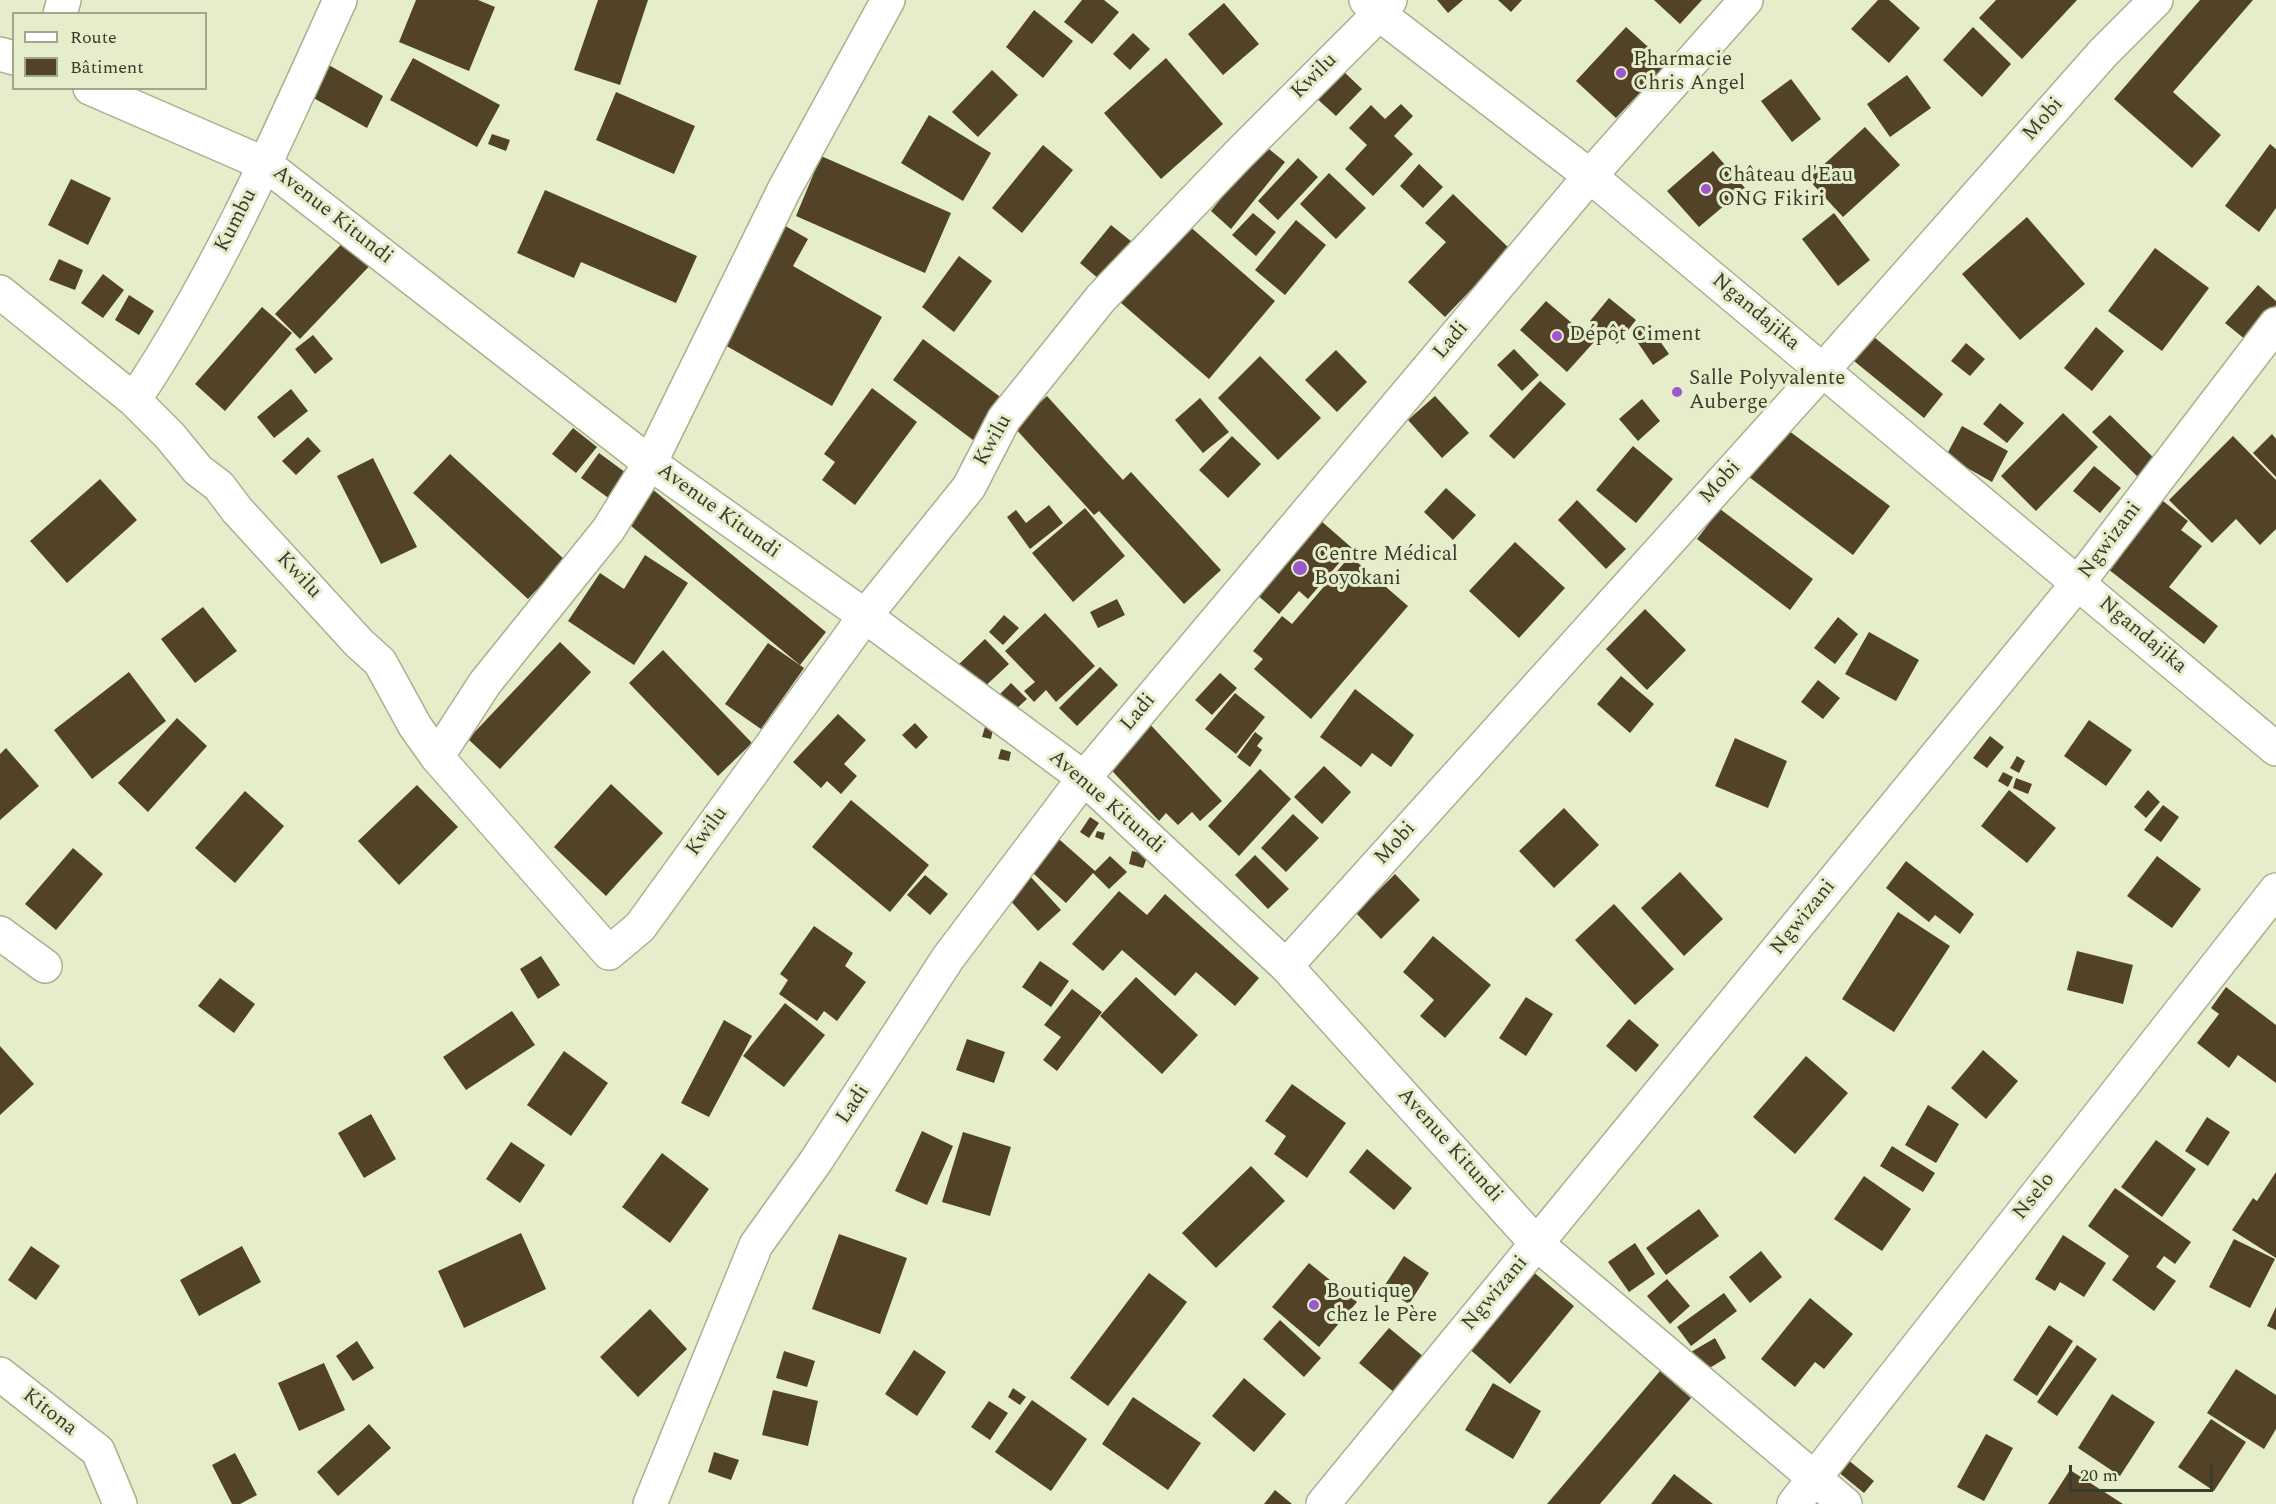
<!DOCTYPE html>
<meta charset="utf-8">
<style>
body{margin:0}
#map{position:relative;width:2276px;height:1504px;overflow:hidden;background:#e6edca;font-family:Spectral,serif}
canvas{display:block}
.legend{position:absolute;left:12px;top:12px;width:195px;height:78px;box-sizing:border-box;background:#e6edca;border:2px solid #a1a68c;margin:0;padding:8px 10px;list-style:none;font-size:18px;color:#3a3c2e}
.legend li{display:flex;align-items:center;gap:12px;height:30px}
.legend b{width:30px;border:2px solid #a1a68c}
.scale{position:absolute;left:2069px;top:1465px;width:144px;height:27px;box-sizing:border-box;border:3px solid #3a3c2e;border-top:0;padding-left:8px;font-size:18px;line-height:21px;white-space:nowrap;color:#3a3c2e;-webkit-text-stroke:4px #e6edca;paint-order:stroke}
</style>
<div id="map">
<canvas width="2276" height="1504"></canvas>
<ul class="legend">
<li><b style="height:8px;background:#fff"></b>Route</li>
<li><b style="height:16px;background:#524328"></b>Bâtiment</li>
</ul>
<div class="scale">20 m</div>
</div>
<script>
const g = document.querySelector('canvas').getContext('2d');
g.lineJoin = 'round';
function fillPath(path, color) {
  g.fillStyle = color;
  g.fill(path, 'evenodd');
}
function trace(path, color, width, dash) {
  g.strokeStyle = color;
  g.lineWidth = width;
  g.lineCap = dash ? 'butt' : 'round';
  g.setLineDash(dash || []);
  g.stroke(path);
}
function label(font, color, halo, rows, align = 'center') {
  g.font = font + ' Spectral,serif';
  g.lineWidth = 6;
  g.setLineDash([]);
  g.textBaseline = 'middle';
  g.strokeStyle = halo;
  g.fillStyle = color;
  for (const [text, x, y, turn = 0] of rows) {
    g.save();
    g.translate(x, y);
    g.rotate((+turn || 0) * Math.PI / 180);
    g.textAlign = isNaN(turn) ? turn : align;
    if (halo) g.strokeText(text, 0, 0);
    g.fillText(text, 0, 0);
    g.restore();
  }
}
fillPath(new Path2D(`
 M416,0H478L495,7L469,71L399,42Z
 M598,0H648L620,85L574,70Z
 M1082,0H1104L1119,12L1092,44L1064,22Z
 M1437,0H1463L1448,13Z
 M1498,0H1522L1511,12Z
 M1654,0H1702L1680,24Z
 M1878,0H1889L1920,28L1889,63L1851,29Z
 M1996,0H2077L2022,59L1979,18Z
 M2200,0H2253L2173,92L2221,135L2192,168L2114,99Z
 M1224,3L1259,44L1223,75L1188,34Z
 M1034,10L1073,41L1043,78L1006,47Z
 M1626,27L1667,64L1616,118L1576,81Z
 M1973,27L2011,64L1982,97L1943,60Z
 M1133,33L1150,49L1130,70L1113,54Z
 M413,58L500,105L477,147L390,100Z
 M1166,58L1223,124L1161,179L1104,113Z
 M327,64L383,96L367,128L310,96Z
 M1340,68L1362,89L1336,116L1314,96Z
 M992,70L1018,95L978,137L952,112Z
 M1907,75L1931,108L1890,137L1867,104Z
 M1791,79L1821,119L1792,142L1761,101Z
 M616,92L695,126L674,174L596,140Z
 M1401,104L1413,116L1394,136L1413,154L1373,196L1345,169L1367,145L1349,128L1371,105L1385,119Z
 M929,115L991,153L963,201L901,163Z
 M1865,127L1900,165L1843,217L1808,179Z
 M492,134L510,140L506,151L488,144Z
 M2270,144L2276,149V208L2259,232L2225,206Z
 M1043,145L1073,170L1022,233L992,208Z
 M1264,145L1285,162L1231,229L1211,211Z
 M1713,151L1745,188L1699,227L1667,191Z
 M821,156L951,213L925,273L796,216Z
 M1298,158L1318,177L1278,220L1258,201Z
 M1419,164L1443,187L1423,208L1400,186Z
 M1329,173L1366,208L1336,239L1300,204Z
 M71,179L111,198L88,245L48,225Z
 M545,190L697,256L676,303L581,262L574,278L517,253Z
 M1453,194L1510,249L1445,317L1408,282L1446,242L1425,223Z
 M1253,213L1276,232L1256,256L1232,235Z
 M1834,213L1870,260L1838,286L1802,239Z
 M2027,217L2085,284L2020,340L1962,274Z
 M1296,220L1326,245L1285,295L1255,270Z
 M782,224L808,239L793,266L882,317L832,406L716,340Z
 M1187,224L1275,301L1209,379L1120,302Z
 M1111,225L1137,246L1106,285L1080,263Z
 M353,232L378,257L300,339L275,314Z
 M2155,248L2209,288L2162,351L2108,311Z
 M959,256L992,281L954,332L922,307Z
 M59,259L83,270L75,290L49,280Z
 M103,274L124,290L103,318L81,303Z
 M2258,285L2276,301V305L2246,340L2225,323Z
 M129,295L154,311L139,335L115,320Z
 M1609,298L1636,320L1617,344L1590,321Z
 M1546,301L1594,342L1567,372L1520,330Z
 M262,307L292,333L225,411L195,384Z
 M1648,324L1669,354L1653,365L1632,334Z
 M2096,327L2124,351L2092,391L2064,368Z
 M313,335L333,359L315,374L295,349Z
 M1874,337L1943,394L1924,418L1854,361Z
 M923,339L1003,399L973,440L893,380Z
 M1966,343L1985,359L1970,376L1951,361Z
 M1514,349L1539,375L1522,391L1497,365Z
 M1336,350L1367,382L1337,412L1305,380Z
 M1260,356L1321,418L1278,460L1218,398Z
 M1540,381L1566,404L1514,459L1489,436Z
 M872,388L917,422L855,505L822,480L835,462L824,454Z
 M291,389L308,411L274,438L257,417Z
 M1047,396L1123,480L1131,472L1221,570L1184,604L1099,511L1094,515L1014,427Z
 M1435,396L1469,433L1442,458L1408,420Z
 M1200,398L1229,432L1203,453L1175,420Z
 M1642,399L1660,421L1638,441L1619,419Z
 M2000,403L2024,423L2007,443L1983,424Z
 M2063,413L2098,447L2036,511L2001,476Z
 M2110,415L2160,464L2143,482L2092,432Z
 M1777,422L1890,506L1853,555L1741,471Z
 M1962,426L2008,451L1992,482L1946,456Z
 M573,428L597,447L576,473L552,454Z
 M2272,434L2276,439V477L2253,453Z
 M1232,436L1261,464L1228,498L1199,470Z
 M2233,436L2276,480V529L2260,545L2236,519L2212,543L2169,500Z
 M308,437L321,451L296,475L282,461Z
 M1633,446L1673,479L1636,523L1596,490Z
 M599,453L633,478L614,502L581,478Z
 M450,454L565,560L528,599L413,493Z
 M373,458L417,547L381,564L337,476Z
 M2094,466L2121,488L2100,513L2073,491Z
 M100,479L137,520L67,583L30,541Z
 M651,488L826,632L800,665L625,521Z
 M1446,488L1476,515L1453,540L1424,512Z
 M1577,500L1626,549L1606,569L1558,520Z
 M2163,501L2188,521L2181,530L2202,546L2169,587L2218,626L2204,644L2108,569Z
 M1049,505L1063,523L1030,549L1007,517L1016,510L1026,523Z
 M1085,508L1125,556L1073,602L1032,553Z
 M1720,509L1813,579L1790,610L1697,539Z
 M1312,513L1352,548L1308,599L1299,591L1279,614L1248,587Z
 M1515,542L1565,588L1519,638L1469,591Z
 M645,555L688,583L634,665L568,621L600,573L624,589Z
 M1350,556L1408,606L1311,719L1254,669L1263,659L1253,651L1282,616L1292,624Z
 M1117,599L1125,615L1098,628L1090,612Z
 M203,607L237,651L195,683L161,639Z
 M1645,609L1686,650L1647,690L1606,649Z
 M1045,613L1095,666L1056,702L1046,690L1034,702L1024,691L1035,682L1005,651Z
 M1004,615L1019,628L1003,645L989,632Z
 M1838,617L1858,634L1835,664L1814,648Z
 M1869,632L1919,660L1896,701L1845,674Z
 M985,639L1009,664L979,692L955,668Z
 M560,642L591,672L500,769L468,739Z
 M768,643L804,668L761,729L725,704Z
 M663,650L752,743L718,776L629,683Z
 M1100,667L1118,685L1077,726L1059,708Z
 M129,672L166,721L92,779L54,730Z
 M1220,673L1237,688L1212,715L1195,700Z
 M1621,676L1654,704L1630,733L1597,704Z
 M1818,680L1840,698L1823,719L1801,702Z
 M1011,683L1027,699L1015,710L1000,694Z
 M1355,689L1414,735L1391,767L1372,753L1361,767L1320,737Z
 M1235,693L1265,717L1236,754L1205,729Z
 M838,714L866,740L844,764L857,776L841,794L827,781L821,788L793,762Z
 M177,718L207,746L148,812L118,783Z
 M1145,719L1222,801L1200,821L1192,812L1178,825L1166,813L1159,821L1101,759Z
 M2089,720L2132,750L2106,786L2064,756Z
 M915,723L928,737L916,749L902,735Z
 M985,727L993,729L991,739L982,737Z
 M1255,732L1263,738L1257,746L1262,750L1250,767L1237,757Z
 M1990,736L2004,747L1987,768L1973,758Z
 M1735,738L1787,761L1768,808L1715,786Z
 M6,748L39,786L0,820V754Z
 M1001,749L1011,752L1009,761L998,759Z
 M2017,756L2025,761L2019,773L2010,768Z
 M1324,766L1351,792L1322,824L1294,797Z
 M1260,769L1291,799L1239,856L1208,826Z
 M2003,772L2013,777L2008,787L1998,781Z
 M2016,778L2032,784L2028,794L2013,788Z
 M611,784L663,833L606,896L554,847Z
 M417,785L458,827L399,885L358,841Z
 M2009,790L2056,828L2027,863L1981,826Z
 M2148,790L2160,802L2146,818L2134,807Z
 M245,791L284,826L235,883L195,848Z
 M851,800L929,865L890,912L812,847Z
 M2163,805L2179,817L2161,842L2144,830Z
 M1564,808L1599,845L1554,888L1519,851Z
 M1293,814L1319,838L1286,872L1261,848Z
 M1090,817L1099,823L1089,838L1080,832Z
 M1097,831L1105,833L1103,840L1095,837Z
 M1052,833L1095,871L1110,856L1127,872L1109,889L1093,873L1066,903L1024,865Z
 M73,848L103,874L56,930L25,904Z
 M1132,851L1148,855L1143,868L1129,864Z
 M1255,855L1289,889L1268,909L1235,875Z
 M2157,856L2201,889L2172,928L2127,896Z
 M1906,861L1974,914L1960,934L1935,915L1929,922L1886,888Z
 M1680,872L1723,919L1684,956L1641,908Z
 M1395,874L1420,900L1381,939L1356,913Z
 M925,875L948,894L930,915L907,895Z
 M1029,875L1061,910L1038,931L1007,897Z
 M1119,891L1147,915L1165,894L1259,978L1235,1006L1196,972L1175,996L1122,950L1103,971L1072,944Z
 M1614,904L1674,969L1635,1005L1575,940Z
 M1898,912L1950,946L1894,1032L1842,999Z
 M814,926L853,953L845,966L866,982L837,1021L824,1011L817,1021L779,994L788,980L780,974Z
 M1433,936L1491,985L1445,1038L1420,1016L1434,1000L1403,972Z
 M2077,951L2133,965L2123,1004L2067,990Z
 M541,956L560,985L538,999L520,969Z
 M1040,961L1069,981L1051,1007L1022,987Z
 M1136,977L1198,1035L1162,1074L1100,1016Z
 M220,978L255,1004L234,1033L198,1006Z
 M2226,987L2276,1025V1083L2238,1055L2229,1068L2197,1043L2219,1014L2211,1008Z
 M1072,989L1102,1012L1057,1071L1043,1060L1061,1037L1044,1025Z
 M1526,997L1553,1014L1526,1056L1499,1038Z
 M785,1003L825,1035L784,1087L743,1056Z
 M512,1011L535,1045L466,1090L443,1057Z
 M1629,1019L1659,1045L1636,1072L1606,1046Z
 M724,1020L752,1036L709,1117L681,1103Z
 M967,1039L1005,1052L994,1083L956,1070Z
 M0,1046L34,1084L0,1115Z
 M1983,1050L2018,1081L1986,1119L1951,1088Z
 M564,1051L608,1083L571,1136L527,1105Z
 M1806,1056L1848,1093L1795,1154L1753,1117Z
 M1292,1084L1346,1123L1307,1178L1274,1154L1286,1136L1265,1121Z
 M1928,1105L1959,1124L1936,1163L1905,1145Z
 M371,1114L396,1159L364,1178L338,1133Z
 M2207,1117L2230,1132L2208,1166L2185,1151Z
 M922,1131L953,1146L927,1205L895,1191Z
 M963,1132L1011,1147L990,1216L942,1202Z
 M2156,1140L2196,1169L2162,1217L2121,1187Z
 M511,1142L545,1165L520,1203L486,1179Z
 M1892,1146L1935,1173L1923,1192L1880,1166Z
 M1367,1149L1412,1188L1394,1210L1349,1172Z
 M662,1153L709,1189L670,1243L622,1207Z
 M1251,1166L1285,1201L1216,1268L1182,1233Z
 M2276,1172V1258L2232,1230L2253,1198L2257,1201Z
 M1864,1176L1911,1209L1882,1251L1834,1219Z
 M2115,1188L2191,1242L2175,1264L2164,1256L2156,1267L2176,1281L2154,1311L2112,1280L2129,1256L2088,1226Z
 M1699,1209L1719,1236L1666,1275L1646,1248Z
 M521,1233L546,1289L464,1328L438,1271Z
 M839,1234L907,1258L880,1334L812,1309Z
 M2063,1235L2106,1263L2084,1297L2060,1282L2055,1291L2035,1279Z
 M2234,1239L2275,1259L2250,1308L2209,1287Z
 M1635,1243L1655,1274L1629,1292L1608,1262Z
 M31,1246L60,1266L36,1300L8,1280Z
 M242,1246L261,1282L199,1316L180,1280Z
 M1761,1251L1782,1277L1750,1303L1729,1277Z
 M1404,1256L1429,1273L1409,1304L1383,1288Z
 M1309,1263L1357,1302L1319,1347L1272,1307Z
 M1531,1270L1574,1306L1510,1384L1467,1347Z
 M1149,1273L1187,1302L1108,1406L1070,1378Z
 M1667,1279L1690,1306L1670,1324L1647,1296Z
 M1724,1293L1737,1311L1691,1346L1677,1327Z
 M1810,1298L1853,1334L1824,1369L1815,1362L1795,1387L1761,1359Z
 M2276,1307V1330L2267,1326Z
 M650,1309L687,1349L638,1397L600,1357Z
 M1280,1320L1321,1358L1304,1377L1263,1339Z
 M2049,1325L2073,1341L2037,1396L2013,1380Z
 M1389,1328L1424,1357L1395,1393L1359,1363Z
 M1715,1338L1726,1358L1703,1372L1691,1352Z
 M357,1341L374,1368L353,1381L336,1356Z
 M2077,1345L2097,1359L2057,1416L2037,1402Z
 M914,1350L946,1372L917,1416L885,1394Z
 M784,1351L815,1361L807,1387L776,1378Z
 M324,1363L345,1410L299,1431L278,1383Z
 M2236,1369L2276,1395V1429L2264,1449L2207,1413Z
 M1660,1371L1691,1398L1600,1504H1547Z
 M1244,1378L1286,1414L1254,1452L1212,1416Z
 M1493,1383L1541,1411L1513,1459L1465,1430Z
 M1013,1388L1026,1397L1020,1405L1008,1397Z
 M773,1390L818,1401L808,1446L762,1435Z
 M2112,1394L2155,1422L2120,1476L2078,1448Z
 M1133,1397L1201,1443L1168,1490L1102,1444Z
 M1032,1400L1087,1439L1051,1491L995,1452Z
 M989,1401L1008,1413L990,1440L971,1427Z
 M2211,1419L2246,1442L2214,1491L2178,1467Z
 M369,1424L391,1448L338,1496L317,1472Z
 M1986,1434L2013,1448L1984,1501L1957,1487Z
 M714,1452L739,1460L731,1480L708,1472Z
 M235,1453L257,1495L240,1504H232L212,1465Z
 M1847,1459L1874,1481L1864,1493L1837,1471Z
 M2070,1470L2123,1504H2048Z
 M1674,1474L1713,1504H1651Z
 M1275,1490L1292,1504H1264Z`), '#524328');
const minor = new Path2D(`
 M1366,0L1379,14L1590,176L2276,749
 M60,14L64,0
 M0,54L14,58
 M90,88L265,164L650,463L865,616L1084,778L1286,966L1537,1244L1845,1504
 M0,292L134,400L170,436L198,470L219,486L237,510L359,643L380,662L415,726L437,757L609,953L640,927L865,616L969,487L1004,419L1101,298L1239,154L1379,14L1390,0
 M134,400C218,275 278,137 340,0
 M437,757L485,683L608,530L650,463L784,190L888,0
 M0,933L45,966
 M1286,966L1823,370L2103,53L2156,0
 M0,1374L98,1451L120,1504
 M650,1504L756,1245L816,1161L948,958L1084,778L1590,176L1746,0
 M1323,1504L2078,583L2276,324
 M1794,1504L2276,890`);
trace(minor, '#aab08f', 36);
trace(minor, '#fff', 33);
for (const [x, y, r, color] of [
 [1621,73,6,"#9d57cc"],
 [1706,189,6,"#9d57cc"],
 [1557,336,6,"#9d57cc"],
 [1677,392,6,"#9d57cc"],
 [1300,568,8,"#9d57cc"],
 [1314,1305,6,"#9d57cc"]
]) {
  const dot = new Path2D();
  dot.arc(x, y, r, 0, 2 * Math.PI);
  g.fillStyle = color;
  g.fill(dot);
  trace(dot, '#e6edca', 2);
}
label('21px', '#3a3c2e', '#e6edca', [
 ["Pharmacie",1633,61],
 ["Chris Angel",1633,85],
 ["Château d'Eau",1718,177],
 ["ONG Fikiri",1718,201],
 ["Dépôt Ciment",1569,336],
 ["Salle Polyvalente",1689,380],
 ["Auberge",1689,404],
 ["Centre Médical",1314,556],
 ["Boyokani",1314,580],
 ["Boutique",1326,1293],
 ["chez le Père",1326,1317]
], 'left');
label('21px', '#3a3c2e', '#e6edca', [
 ["Kwilu",1315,77,-45],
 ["Mobi",2044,120,-49],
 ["Avenue Kitundi",332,216,38],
 ["Kumbu",237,221,-63],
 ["Ngandajika",1755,313,40],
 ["Ladi",1452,341,-50],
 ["Kwilu",994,441,-61],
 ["Mobi",1721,483,-48],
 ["Avenue Kitundi",718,512,36],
 ["Ngwizani",2111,541,-53],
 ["Kwilu",298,576,47],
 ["Ngandajika",2142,636,40],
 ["Ladi",1139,713,-50],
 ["Avenue Kitundi",1106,803,41],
 ["Kwilu",708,832,-54],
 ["Mobi",1396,844,-48],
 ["Ngwizani",1804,918,-51],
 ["Ladi",854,1105,-56],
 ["Avenue Kitundi",1449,1146,48],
 ["Nselo",2035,1197,-52],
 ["Ngwizani",1496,1294,-50],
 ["Kitona",49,1413,38]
]);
</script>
